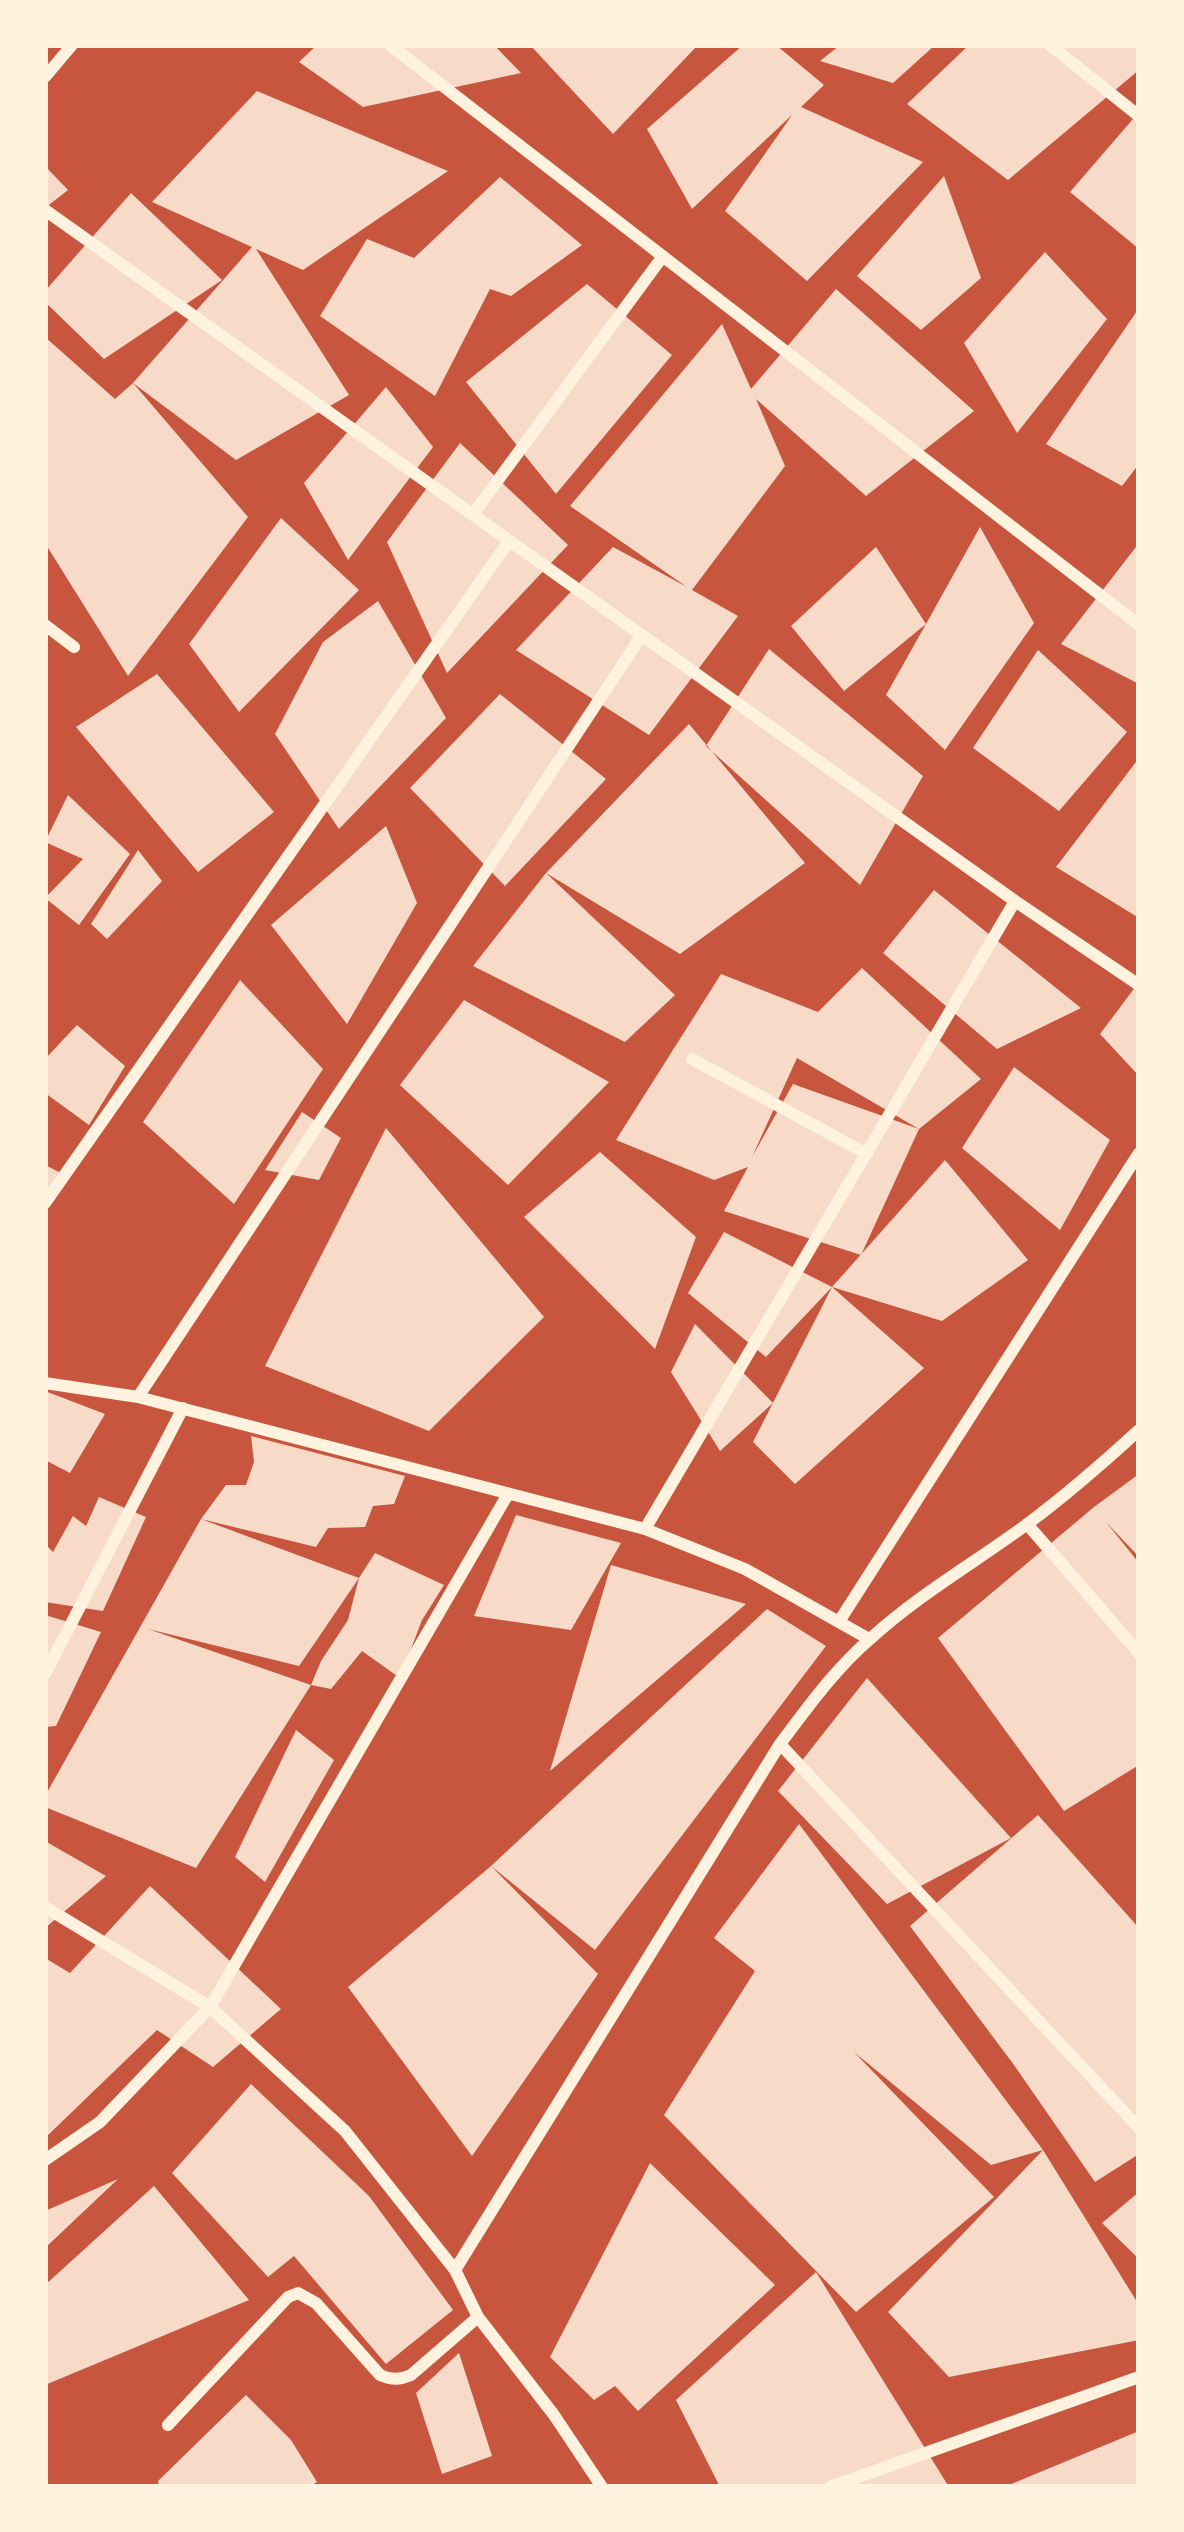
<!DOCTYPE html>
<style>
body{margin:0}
#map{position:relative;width:1184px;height:2532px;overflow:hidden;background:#c8553d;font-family:Raleway,sans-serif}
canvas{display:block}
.frame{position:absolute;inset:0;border:48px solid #fff3e0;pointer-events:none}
</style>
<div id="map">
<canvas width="1184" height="2532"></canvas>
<div class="frame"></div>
</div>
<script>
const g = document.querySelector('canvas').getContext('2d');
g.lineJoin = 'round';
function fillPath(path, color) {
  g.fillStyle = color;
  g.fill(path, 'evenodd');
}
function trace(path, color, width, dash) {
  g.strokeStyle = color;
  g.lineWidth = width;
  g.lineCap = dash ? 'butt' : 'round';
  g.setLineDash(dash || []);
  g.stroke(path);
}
fillPath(new Path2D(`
 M317,45H494L521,73L363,107L299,62Z
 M530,45H698L613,134Z
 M743,45H776L824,85L801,107L923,162L807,281L725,211L792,115L692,209L647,129Z
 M840,45H935L893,83L820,61Z
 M969,45H1139V70L1008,180L907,104Z
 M257,91L448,171L303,270L256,249L349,395L236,460L133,383L252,247L152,202Z
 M1139,112V249L1070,192Z
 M45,166L68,190L45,208Z
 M944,176L981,278L921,330L857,276Z
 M500,177L582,245L511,296L490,289L435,396L320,316L367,239L414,258Z
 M131,193L222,280L104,359L45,302V291Z
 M1045,252L1107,319L1017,433L964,343Z
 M587,284L672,355L556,494L466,382Z
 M836,289L974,411L866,496L756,399L785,466L692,590L738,616L649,735L516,650L613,547L687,587L570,506L722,324L751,389Z
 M1139,308V464L1122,486L1046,444Z
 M45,337L115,399L133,383L248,517L128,676L45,543Z
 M386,387L433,447L348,560L304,483Z
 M460,443L568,545L447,673L387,542Z
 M281,518L359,590L239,712L189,644Z
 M980,527L1034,623L945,750L886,695L926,624L844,691L791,626L876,547L926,624Z
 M1139,543V684L1061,644Z
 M378,601L446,718L339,829L275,734L323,642Z
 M769,649L923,776L860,885L706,746Z
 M1038,650L1127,732L1059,811L973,748Z
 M157,674L274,812L198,872L76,727Z
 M500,694L606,779L505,886L410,788Z
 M689,724L805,863L680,954L546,873Z
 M1139,758V918L1056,867Z
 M68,795L130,854L79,925L45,898L83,859L45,842Z
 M386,826L417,903L347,1024L271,925Z
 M138,850L162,881L107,939L91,924Z
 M546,873L675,995L625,1042L473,966Z
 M934,890L1081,1008L997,1049L883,953Z
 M862,968L981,1079L919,1129L861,1255L724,1211L748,1167L714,1180L616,1140L721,974L818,1012ZM797,1058L919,1129L793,1084L752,1157Z
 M240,980L323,1069L234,1204L143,1122Z
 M1139,982V1076L1100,1034Z
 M464,1000L609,1082L508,1185L400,1085Z
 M77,1025L125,1066L89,1125L45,1093V1059Z
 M1014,1067L1110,1140L1060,1230L962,1148Z
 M302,1112L341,1138L319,1180L265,1170Z
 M386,1128L544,1317L429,1431L265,1366Z
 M600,1152L696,1237L655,1349L524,1217Z
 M945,1160L1028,1260L942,1321L832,1287Z
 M45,1165L65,1175L45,1198Z
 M724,1232L832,1287L766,1357L688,1293Z
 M832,1287L924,1368L795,1484L753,1442Z
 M695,1324L773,1403L720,1451L671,1372Z
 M45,1391L105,1414L70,1473L45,1460Z
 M251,1436L405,1476L394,1504L373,1506L365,1527L328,1528L316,1547L201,1519L226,1485H246L254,1462Z
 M1139,1474V1557L1106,1522L1139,1563V1765L1064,1811L938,1638L1094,1507Z
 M99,1497L146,1517L103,1611L45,1602V1544L53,1552L73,1516L86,1526Z
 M516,1515L621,1543L571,1630L474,1616Z
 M201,1519L359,1578L299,1666L148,1629L311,1685L196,1868L45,1807V1796Z
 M375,1553L444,1585L422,1620L400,1678L362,1651L331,1689L311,1685L321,1661L348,1620L359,1578Z
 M611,1565L746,1604L550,1771Z
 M767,1609L826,1646L595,1950L491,1866Z
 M45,1615L101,1632L56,1726L45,1727Z
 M867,1678L1011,1838L887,1904L778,1791Z
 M296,1730L334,1760L265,1882L235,1857Z
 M1038,1815L1139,1928V2154L1095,2182L1014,2065L910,1926Z
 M799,1824L1043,2150L991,2165L854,2052L994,2197L856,2312L664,2115L755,1971L714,1938Z
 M45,1841L106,1876L45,1928Z
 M491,1866L598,1974L472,2156L348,1987Z
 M150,1886L281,2009L213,2067L157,2030L45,2138V1958L70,1973Z
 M251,2084L369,2196L453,2310L386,2364L294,2256L268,2277L172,2173Z
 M1043,2150L1139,2305V2340L949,2377L888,2312Z
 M650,2163L775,2285L638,2411L615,2386L594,2400L550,2357Z
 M118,2179L45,2248V2211Z
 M154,2186L249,2300L45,2385V2285Z
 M1139,2192V2259L1102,2223Z
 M816,2272L949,2487H720L676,2400Z
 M459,2353L492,2456L442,2474L416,2393Z
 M246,2395L291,2440L317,2482L309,2487H159L158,2481Z
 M1139,2431V2487H1004Z`), '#f7dbc8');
trace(new Path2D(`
 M390,45L1139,625
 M1050,45L1139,116
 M45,77L72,45
 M45,210L1015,901L1139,985
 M473,514L663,256
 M45,625L74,647
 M692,1059L867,1154
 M45,1203L509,541
 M45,1383L138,1397L645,1529L745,1569L869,1639
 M138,1397L642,635
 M1027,1524L1139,1653
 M645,1529L1015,901
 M840,1620L1139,1153
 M45,1674L183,1408
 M780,1744L1139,2128
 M45,1907L210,2007L345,2131L455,2270L478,2317L554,2415L602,2487
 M45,2160L100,2122L210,2007L508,1494
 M455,2270L780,1744C808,1707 835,1669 870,1639C918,1595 974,1563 1026,1525C1065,1496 1103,1463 1139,1430
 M168,2425L288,2297L298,2293L316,2303L380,2375C392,2380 399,2380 411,2375L478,2317
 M830,2487L1139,2377`), '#fff3e0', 12);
</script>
